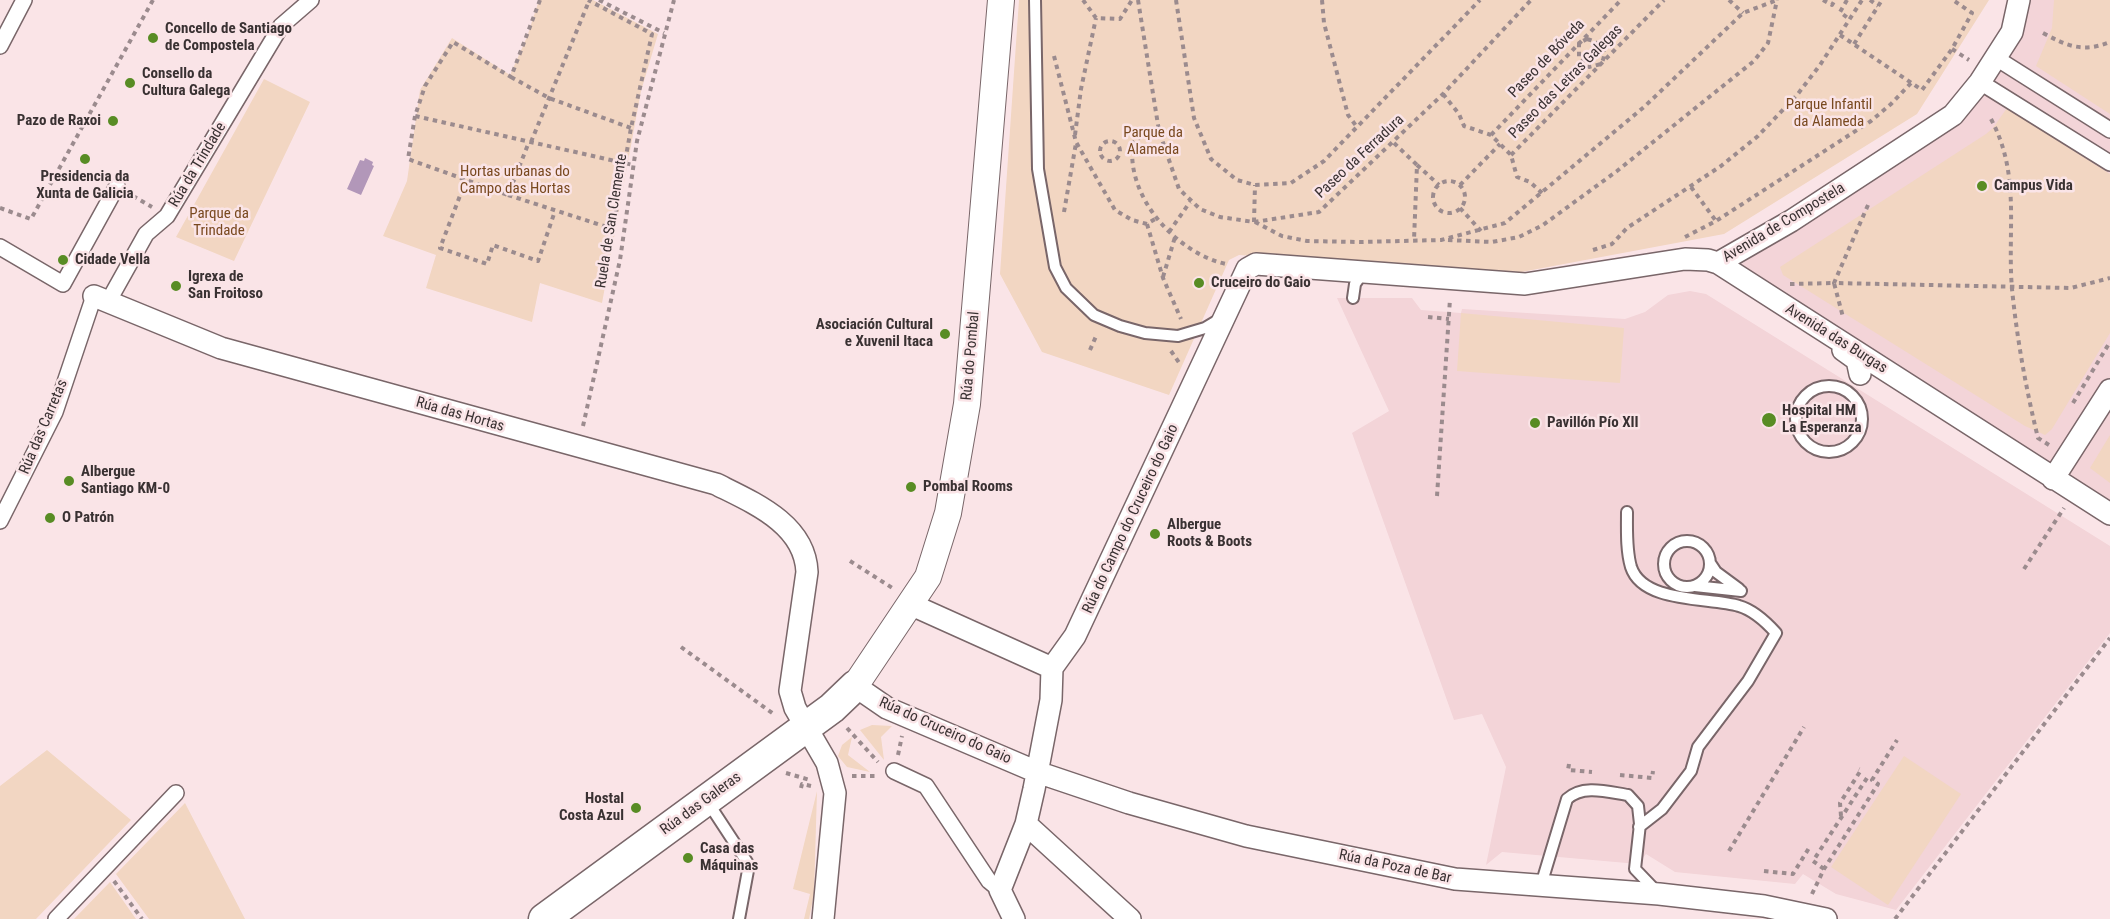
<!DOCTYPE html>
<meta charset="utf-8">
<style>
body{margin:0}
canvas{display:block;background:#fae4e7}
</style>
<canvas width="2110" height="919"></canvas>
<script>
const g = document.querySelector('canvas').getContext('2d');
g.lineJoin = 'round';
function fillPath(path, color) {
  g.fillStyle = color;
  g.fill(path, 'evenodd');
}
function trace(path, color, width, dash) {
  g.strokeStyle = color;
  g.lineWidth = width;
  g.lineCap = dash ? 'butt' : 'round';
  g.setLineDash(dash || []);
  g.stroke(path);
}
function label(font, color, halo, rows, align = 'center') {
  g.font = font + ' "Roboto Condensed",sans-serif';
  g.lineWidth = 5;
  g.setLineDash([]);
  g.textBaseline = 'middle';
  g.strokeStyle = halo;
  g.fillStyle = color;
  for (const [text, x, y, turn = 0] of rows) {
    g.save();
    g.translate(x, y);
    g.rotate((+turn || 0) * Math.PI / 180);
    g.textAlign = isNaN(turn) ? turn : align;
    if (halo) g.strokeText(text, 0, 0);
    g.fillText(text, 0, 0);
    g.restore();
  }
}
fillPath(new Path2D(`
 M2023,0H2110V502L1740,265L1970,107Z
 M1690,291L1706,294L2110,546V633L1896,910L1836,894L1803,874L1795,884L1675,872L1646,854L1638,864L1502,852L1486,865L1506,767L1482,714L1454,720L1352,433L1389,411L1337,298H1412L1421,310L1461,313L1462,309L1625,319L1645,312L1668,295Z`), '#f3d4d8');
fillPath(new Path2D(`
 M539,0H593L658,34L641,91L602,303L540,283L532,322L426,288L436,255L383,236L407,181L420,90L452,38L510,75L527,37Z
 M1019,0H1989L1917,114L1724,234L1516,273L1239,255L1229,260L1169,395L1042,352L1000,274Z
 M2054,0H2110V114L2036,66L2052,28Z
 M264,79L310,102L234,261L176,237Z
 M2007,108L2110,174V333L2052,429L2045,435L2025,426L1783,275L1780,267L1986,134L1993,128Z
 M1461,313L1624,328L1620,383L1457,371Z
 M2110,435V483L2090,468Z
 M872,725L892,726L881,737L884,760L860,730Z
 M852,737L848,755L870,772L847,767L838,756L842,745Z
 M47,750L131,820L36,919H0V786Z
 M1904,756L1961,794L1888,905L1831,867Z
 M817,791L814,894L809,919H804L810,894L793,889Z
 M185,803L245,919H149L116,874Z
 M110,882L136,919H74Z`), '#f2d6c2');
fillPath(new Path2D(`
 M365,158L373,162L372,165L374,166L361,195L347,189L360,160L364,161Z`), '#b297b9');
const service = new Path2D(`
 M1035,0L1038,169L1055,267L1066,288L1094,315L1120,326L1145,333L1178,336L1205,328L1220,319
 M1353,298L1355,284L1362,274
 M1796 419a33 33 0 1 1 66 0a33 33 0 1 1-66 0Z
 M1627,512C1627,530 1626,550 1631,567C1643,604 1711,597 1739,606C1753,610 1767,623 1776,633L1748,681L1698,747L1691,771L1662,809L1639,827
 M1664 564a23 23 0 1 1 46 0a23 23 0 1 1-46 0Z
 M1710,563L1716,572L1739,589
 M1695,586L1741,591
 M707,801L749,865L739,919
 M1541,885L1567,799C1583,784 1608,792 1628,795L1638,806L1640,824L1635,869L1658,893`);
const pedestrian = new Path2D(`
 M0,46L24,0
 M1996,58L2110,130
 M1980,82L2110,163
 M0,247L63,284L117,186
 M108,302L146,234L167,216L281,26L311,0
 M0,521L55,412L94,296
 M894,771L926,786L989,881L1000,890
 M56,919L176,793`);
const minor = new Path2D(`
 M1718,263L1791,221L1953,115L1980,82L2012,32L2019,0
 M94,296L221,348L716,484C754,503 805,524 807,572L790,691L795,708L827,763L835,793L823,919
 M1843,350L1857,360L1860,374
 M2053,479L2110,390
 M912,605L1052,668
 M855,686L887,708L1037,772L1129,803L1246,836L1455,879L1659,894L1764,906L1826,919
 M1026,824L1130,919
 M1014,919L1000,890L1026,824L1034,789L1051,700L1052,668L1075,636L1247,269L1256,264L1525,284L1685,259L1708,260L1718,263L2110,514`);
const tertiary = new Path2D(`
 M855,686L928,577L948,513L967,404L1001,0`);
const secondary = new Path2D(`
 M544,919L832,708L855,686`);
trace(service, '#796669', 14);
trace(pedestrian, '#796669', 18);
trace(minor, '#796669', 24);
trace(tertiary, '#796669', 28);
trace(secondary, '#796669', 33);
trace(new Path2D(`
 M540,0L511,77L453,42L425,86L415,116L633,165
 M599,0L664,33
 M1083,0L1096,18L1120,19L1132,0
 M1138,0L1159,131L1179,189L1200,209L1220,217L1254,222L1319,212L1443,94L1531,0
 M1176,0L1194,118L1211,159L1237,180L1255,185L1291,183L1324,161L1480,0
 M1322,0L1324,23L1348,115L1357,127
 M1729,0L1743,13
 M1823,0L1832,5L1835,0
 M1847,0L1840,12L1849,19
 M1870,0L1878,6
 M2043,33C2067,46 2083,53 2110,42
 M1840,35L1922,90L1952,49L1972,13L1953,0
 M1587,39C1601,43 1609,50 1601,64L1589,67L1579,59V43Z
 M1854,44L1882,0
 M1952,49L1969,60
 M1054,56L1076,142L1096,177L1115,210L1132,220L1147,224L1155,219
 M511,77L549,98L631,128
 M1443,94L1459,114L1464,126L1491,135L1511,155L1517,177L1530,182L1542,193
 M415,116L408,159L508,195L529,142
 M1991,119C2021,175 2007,229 2012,289C2017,339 2026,389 2038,438L2049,445
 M1159,131L1140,137L1133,143C1125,196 1176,253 1226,264
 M1075,135L1081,89L1096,18
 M1491,135L1621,0
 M1100 151a10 10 0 1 1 20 0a10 10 0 1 1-20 0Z
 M531,142L589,1
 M1394,143L1417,165L1414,240
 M1511,155L1664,0
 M1417,165L1439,185
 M466,180L440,248L487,264L493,245L538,261L555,211
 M1433 197a16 16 0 1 1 32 0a16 16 0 1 1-32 0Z
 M1460,185L1500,144
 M1691,187L1716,221
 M508,195L613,229L631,128L652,34L588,0
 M133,196L152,207
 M1868,205L1834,283L2071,288L2110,278
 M0,208L31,219L153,0
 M1460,208L1481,231
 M1064,212L1076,143
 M1254,222L1255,185
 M1255,222L1282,236L1307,241L1361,242L1441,240L1505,223L1644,107L1743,13L1777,0
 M1147,224L1163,278L1181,319
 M1169,232L1190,202
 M1685,237L1716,221L1871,121L1891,104L1911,83
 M1448,240L1492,242L1519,237L1543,225L1617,171L1754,61L1768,43L1777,0
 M1593,250L1612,244L1627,228L1721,166L1758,136L1797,95L1820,65L1862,0
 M1163,277L1175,237
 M1790,284L1834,283L1843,317
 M1428,317L1449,319
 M1090,350L1097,334
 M1171,351L1180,364
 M2073,403L2110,342
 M583,426L620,260L637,141L674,0
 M1437,496L1450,299
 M850,561L894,589
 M2024,569L2064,508
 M681,647L775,715
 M847,728L878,762
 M898,755L902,736
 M1569,764L1568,770L1592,772
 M786,773L810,780
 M1620,775L1652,778L1653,771
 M852,776H878
 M801,788L802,784L811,786
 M1841,816L1840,803L1861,770L1859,769
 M1729,851L1804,727
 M1824,869L1813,861L1867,778L1872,780
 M1764,871L1793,874L1809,848
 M114,881L142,919
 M1812,894L1824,869L1878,784L1872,780L1897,740
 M1895,919L2110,638`), '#9b8b8e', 4, [4.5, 4.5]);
trace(service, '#fff', 10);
trace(pedestrian, '#fff', 15);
trace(minor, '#fff', 21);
trace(tertiary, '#fff', 26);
trace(secondary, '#fff', 30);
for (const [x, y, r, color] of [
 [153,38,6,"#588c24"],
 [130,83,6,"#588c24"],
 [113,121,6,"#588c24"],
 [85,159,6,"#588c24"],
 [1982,186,6,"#588c24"],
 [63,260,6,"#588c24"],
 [1199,283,6,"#588c24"],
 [176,286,6,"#588c24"],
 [945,334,6,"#588c24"],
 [1769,420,8,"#588c24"],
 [1535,423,6,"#588c24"],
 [69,481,6,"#588c24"],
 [911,487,6,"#588c24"],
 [50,518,6,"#588c24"],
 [1155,534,6,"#588c24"],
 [636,808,6,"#588c24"],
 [688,858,6,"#588c24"]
]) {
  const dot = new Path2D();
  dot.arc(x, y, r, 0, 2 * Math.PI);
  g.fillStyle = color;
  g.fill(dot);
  trace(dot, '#fae4e7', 2);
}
label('bold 15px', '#393132', '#fae4e7', [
 ["Concello de Santiago",165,29],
 ["de Compostela",165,46],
 ["Consello da",142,74],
 ["Cultura Galega",142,91],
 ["Pazo de Raxoi",101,121,"right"],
 ["Presidencia da",85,177,"center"],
 ["Xunta de Galicia",85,194,"center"],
 ["Campus Vida",1994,186],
 ["Cidade Vella",75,260],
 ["Igrexa de",188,277],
 ["San Froitoso",188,294],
 ["Cruceiro do Gaio",1211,283],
 ["Asociación Cultural",933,325,"right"],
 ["e Xuvenil Itaca",933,342,"right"],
 ["Hospital HM",1782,411],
 ["La Esperanza",1782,428],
 ["Pavillón Pío XII",1547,423],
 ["Albergue",81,472],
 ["Santiago KM-0",81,489],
 ["Pombal Rooms",923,487],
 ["O Patrón",62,518],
 ["Albergue",1167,525],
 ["Roots & Boots",1167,542],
 ["Hostal",624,799,"right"],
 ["Costa Azul",624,816,"right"],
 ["Casa das",700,849],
 ["Máquinas",700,866]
], 'left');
label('15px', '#393132', '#fae4e7', [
 ["Paseo de Bóveda",1547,59,-46],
 ["Paseo das Letras Galegas",1566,82,-45],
 ["Paseo da Ferradura",1360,157,-43],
 ["Rúa da Trindade",198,165,-59],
 ["Ruela de San Clemente",612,221,-81],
 ["Avenida de Compostela",1784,223,-31],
 ["Avenida das Burgas",1836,339,32],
 ["Rúa do Pombal",971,356,-85],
 ["Rúa das Hortas",460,415,16],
 ["Rúa das Carretas",44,427,-67],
 ["Rúa do Campo do Cruceiro do Gaio",1131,519,-65],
 ["Rúa do Cruceiro do Gaio",945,731,24],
 ["Rúa das Galeras",701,804,-36],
 ["Rúa da Poza de Bar",1395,867,12]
]);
label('15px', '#79491f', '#fae4e7', [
 ["Parque Infantil",1829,105],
 ["da Alameda",1829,122],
 ["Parque da",1153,133],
 ["Alameda",1153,150],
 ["Hortas urbanas do",515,172],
 ["Campo das Hortas",515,189],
 ["Parque da",219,214],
 ["Trindade",219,231]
]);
</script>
